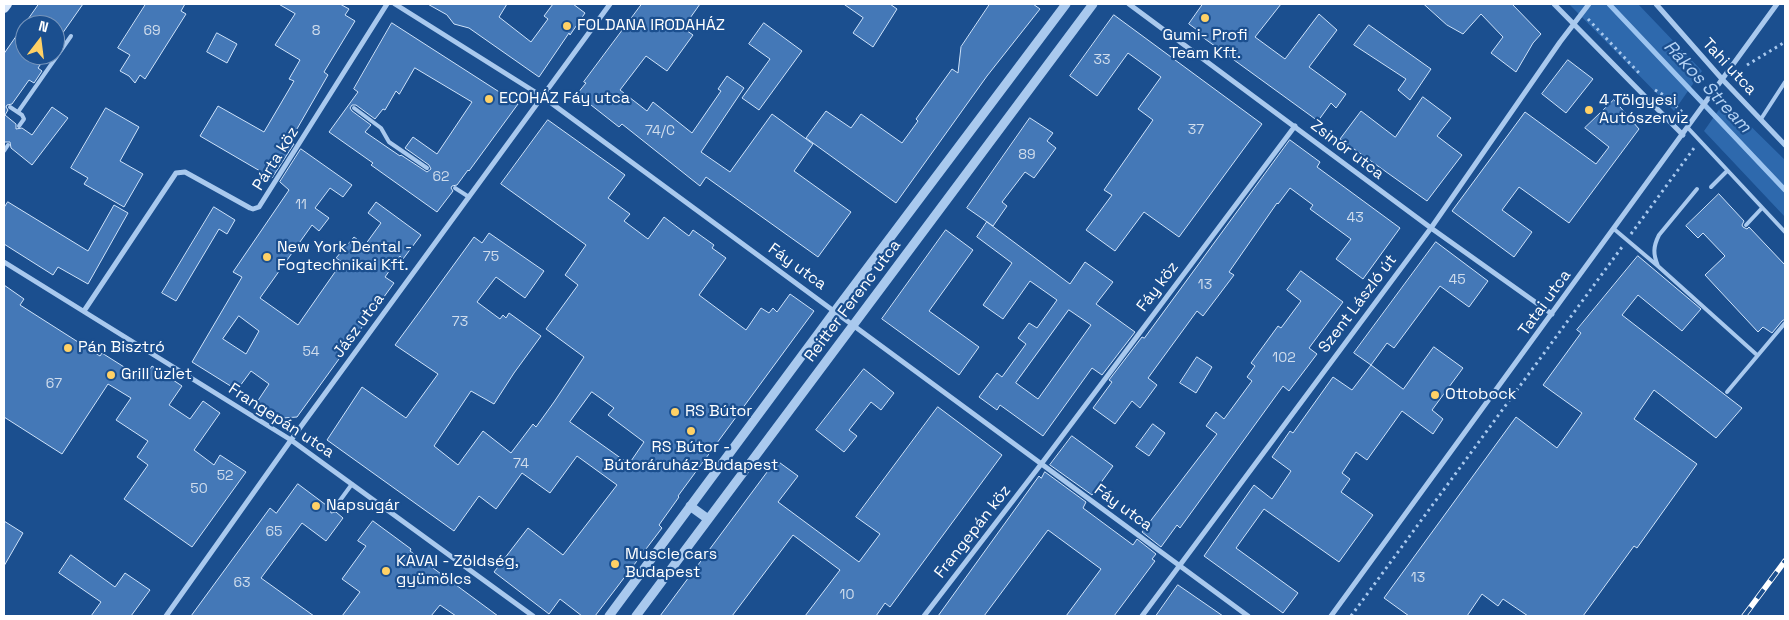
<!DOCTYPE html>
<meta charset="utf-8">
<style>
body{margin:0}
#map{position:relative;width:1789px;height:620px;overflow:hidden;background:#1b4f8f;font-family:"Space Grotesk",sans-serif}
canvas{display:block}
.frame{position:absolute;inset:0;border:5px solid #fff;pointer-events:none}
.north{position:absolute;left:15px;top:15px;width:50px;height:50px;box-sizing:border-box;background:#1b4f8f;border:1px solid #7695bc;border-radius:50%;rotate:15deg;font-size:14px;font-weight:700;line-height:20px;text-align:center;color:#fff}
.north::after{content:'';display:block;margin:auto;width:18px;height:22px;background:#ffd166;clip-path:polygon(50% 0,100% 100%,50% 72%,0 100%)}
</style>
<div id="map">
<canvas width="1789" height="620"></canvas>
<div class="frame"></div>
<div class="north">N</div>
</div>
<script>
const g = document.querySelector('canvas').getContext('2d');
g.lineJoin = 'round';
function fillPath(path, color) {
  g.fillStyle = color;
  g.fill(path, 'evenodd');
}
function trace(path, color, width, dash) {
  g.strokeStyle = color;
  g.lineWidth = width;
  g.lineCap = dash ? 'butt' : 'round';
  g.setLineDash(dash || []);
  g.stroke(path);
}
function label(font, color, halo, rows, align = 'center') {
  g.font = font + ' "Space Grotesk",sans-serif';
  g.lineWidth = 4.5;
  g.setLineDash([]);
  g.textBaseline = 'middle';
  g.strokeStyle = halo;
  g.fillStyle = color;
  for (const [text, x, y, turn = 0] of rows) {
    g.save();
    g.translate(x, y);
    g.rotate((+turn || 0) * Math.PI / 180);
    g.textAlign = isNaN(turn) ? turn : align;
    if (halo) g.strokeText(text, 0, 0);
    g.fillText(text, 0, 0);
    g.restore();
  }
}
fillPath(new Path2D(`
 M1569,4H1638L1702,71L1674,111Z
 M1725,101L1785,160V217L1704,131Z`), '#2e69ad');
trace(new Path2D(`
 M1609,4L1785,190`), '#9cc4f0', 5);
const building = new Path2D(`
 M39,4H83L55,44V25H25V55H47L38,68L42,71L34,83L29,80L12,104L7,105L6,107L8,110L5,115L16,124V129L22,128L32,135L52,107L68,118L32,165L11,148L10,142H4V54Z
 M146,4H185L181,11L186,14L145,79L140,75L135,83L129,76L120,71L130,55L118,48Z
 M279,4H340L349,9L345,15L355,21L324,72L328,75L290,141L294,144L272,178L200,136L218,106L264,132L294,81L289,79L300,60L275,45L295,14Z
 M428,4H507L499,17L531,42L548,19L544,16L553,4H573L585,13L570,35L569,33L539,77L469,28L454,24L447,15Z
 M642,4H700L683,28L693,35L667,71L646,56L620,90L647,111L653,102L692,133L721,91L718,89L727,76L744,88L701,152L730,172L772,114L813,144L794,171L851,212L818,257L706,177L700,186L622,124L619,127L577,94L586,83L584,82Z
 M844,4H890L897,9L873,47L853,33L863,18Z
 M990,4H1033L1040,9L987,76L896,203L806,138L826,111L851,128L861,114L902,143L918,121L916,119L952,69L958,73L961,47Z
 M1203,4H1281L1255,37L1285,59L1319,14L1337,30L1309,67L1346,94L1336,108L1331,103L1318,121L1201,36L1204,35L1189,24Z
 M1424,4H1512L1541,34L1533,43L1516,72L1491,53L1503,37L1481,14L1463,34L1447,25Z
 M1114,15L1262,124L1179,237L1144,212L1115,251L1086,230L1112,195L1104,190L1153,120L1138,109L1161,77L1128,53L1097,96L1070,76Z
 M392,23L518,104L469,171L468,170L457,185L452,186L451,188L453,191L437,212L371,165L373,163L329,132L358,92L354,89ZM415,68L472,102L437,154L413,137L405,148L429,165L431,169L427,172L401,155L400,156L365,132L371,125L352,111L350,108L352,105H356L375,119L383,109L385,110L396,91L399,94Z
 M764,23L802,51L759,110L742,98L770,59L749,44Z
 M1369,25L1431,69L1410,100L1398,90L1406,79L1354,45Z
 M217,33L237,44L227,63L207,52Z
 M1568,60L1593,79L1566,113L1542,94Z
 M1423,97L1451,118L1437,136L1462,155L1427,201L1340,139L1361,111L1395,137Z
 M1614,100L1639,129L1569,223L1519,187L1502,210L1532,232L1514,257L1452,211L1525,112L1596,164L1609,147L1585,128Z
 M106,108L139,127L120,161L143,174L124,207L84,184L88,178L71,168Z
 M1030,118L1053,133L1047,141L1056,148L1034,178L1025,172L1002,202L1007,206L993,226L967,208Z
 M548,120L625,175L608,198L630,214L624,221L648,239L664,217L689,236L693,230L714,245L712,248L726,258L699,295L746,330L761,308L769,313L773,308L777,312L790,294L814,311L678,496L679,497L659,525L662,528L595,616H582L560,599L549,614L494,572L528,528L563,555L617,485L577,456L550,493L522,473L496,509L479,496L454,531L327,440L362,387L406,418L438,374L395,345L423,307L474,237L482,243L489,233L544,271L525,298L496,277L477,302L500,319L503,315L506,318L509,313L541,336L514,373L494,404L471,391L434,446L458,465L483,431L511,453L533,424L536,427L554,402L584,357L546,329L578,285L565,275L586,245L501,184ZM592,392L614,408L608,415L644,442L629,464L570,422Z
 M1290,140L1320,162L1317,167L1400,228L1363,279L1336,259L1351,239L1310,209L1313,205L1290,188L1278,204L1277,203L1229,272L1234,275L1203,316L1197,311L1148,378L1157,385L1140,408L1132,401L1115,424L1093,408L1112,382L1109,380L1142,337L1144,338Z
 M301,149L352,185L343,197L330,188L315,208L329,218L319,231L312,225L260,298L298,325L342,262L336,258L354,237L365,245L381,223L368,213L376,202L421,235L403,259L400,256L385,277L394,283L297,417L283,418L257,402L269,384L251,371L237,390L192,362L242,277L233,272L289,190L280,182ZM239,316L259,331L246,354L223,339Z
 M1719,194L1744,221L1742,225L1743,227L1747,229L1749,227L1785,265V319L1782,321L1772,333L1763,327L1758,332L1705,275L1725,256L1703,233L1698,238L1686,226Z
 M8,202L88,251L114,205L128,213L88,284L58,267L53,275L4,244V208Z
 M214,207L235,220L227,234L219,229L176,301L162,293Z
 M987,222L1070,284L1085,262L1113,282L1096,304L1135,332L1102,375L1092,368L1043,436L1000,405L997,410L979,397L997,373L1002,377L1026,344L1018,338L1029,323L1037,328L1057,300L1030,281L1003,319L983,305L1012,263L977,237ZM1069,310L1091,325L1038,399L1016,383Z
 M946,230L973,250L929,311L979,347L959,375L882,319Z
 M1436,242L1488,281L1469,307L1440,286L1394,348L1387,343L1371,365L1354,353Z
 M1638,256L1701,309L1682,331L1638,295L1622,315L1742,408L1716,438L1654,390L1634,419L1697,464L1637,548L1634,546L1583,616H1528L1503,599L1498,606L1482,594L1467,616H1409L1384,598L1516,417L1557,448L1582,413L1543,385L1581,333L1577,330Z
 M1301,271L1343,302L1309,348L1317,354L1289,391L1283,386L1180,528L1177,525L1161,547L1142,532L1217,434L1206,426L1216,412L1224,419L1252,381L1247,377L1255,366L1251,363L1278,326L1281,328L1301,301L1287,290Z
 M4,285L24,299L20,305L100,356L102,353L143,379L152,366L182,386L169,405L190,419L203,401L220,413L194,450L214,465L220,455L246,472L192,547L124,499L148,465L137,457L148,441L116,420L131,398L108,384L62,454L4,417Z
 M1434,347L1463,368L1432,410L1443,419L1433,434L1402,411L1367,460L1356,452L1342,473L1350,479L1341,492L1373,515L1339,562L1264,509L1236,548L1298,593L1283,613L1204,556L1254,485L1272,499L1291,471L1272,457L1290,431L1293,433L1333,377L1352,390L1371,365L1403,389Z
 M1197,357L1212,367L1196,393L1180,383Z
 M864,369L894,393L881,410L871,402L849,430L857,436L844,452L816,430Z
 M938,407L1002,455L890,607L885,603L876,616H805L840,570L793,535L732,616H660L776,460L798,476L778,502L859,562L880,534L856,517Z
 M1153,424L1165,433L1149,456L1136,447Z
 M1072,436L1113,466L1092,495L1050,465Z
 M1045,472L1086,502L1083,508L1133,545L1137,539L1156,554L1152,559L1155,561L1114,616H1066L1101,569L1048,530L984,616H938L1039,476L1041,478Z
 M298,484L330,508L331,513L336,512L343,518L326,541L302,523L261,578L314,616H191L270,508L276,513Z
 M4,521L23,533L4,566Z
 M373,521L411,549L410,551L498,616H456L440,605L431,616H342L360,592L342,579L366,546L358,541Z
 M71,555L115,587L125,573L150,590L131,616H91L101,602L59,573Z
 M1178,585L1223,616H1156Z`);
fillPath(building, '#4478b7');
trace(building, '#cfe3fa', 1);
trace(new Path2D(`
 M1588,19L1639,73
 M1747,65L1785,42
 M1655,90L1667,97L1684,114
 M1631,234L1694,148
 M1351,616L1622,247`), '#a9c9ee', 3, [2.5, 4]);
trace(new Path2D(`
 M10,107L22,115L24,119L19,126
 M354,108L381,128L389,142L427,168
 M18,112L71,36
 M1761,119L1785,82
 M1688,128L1785,232
 M4,151L8,145
 M1711,187L1727,171
 M455,188L469,197
 M1746,225L1762,208
 M1614,229L1659,267L1757,355
 M1658,266C1653,254 1653,247 1659,235L1697,189
 M1727,392L1785,323
 M333,510L352,484`), '#a9c9ee', 4);
trace(new Path2D(`
 M395,4L543,97L1248,616
 M1129,4L1431,228L1552,314
 M1554,4L1683,135
 M1656,4L1722,79L1785,145
 M4,262L291,440L533,616
 M84,311L176,173L185,172L250,208L253,209L259,207L387,4
 M166,616L291,440L610,4
 M924,616L1042,463L1295,126
 M1142,616L1431,228L1560,42L1589,4
 M1331,616L1777,4`), '#a9c9ee', 5);
trace(new Path2D(`
 M690,506L708,519
 M609,616L835,311L1066,4
 M636,616L1093,4`), '#a9c9ee', 9);
trace(new Path2D(`
 M4,8L7,4`), '#d6e6fa', 10);
const rail = new Path2D(`
 M1744,616L1785,561`);
trace(rail, '#fff', 5.5);
trace(rail, '#1b4f8f', 4, [11]);
for (const [x, y, r, color] of [
 [1205,18,5,"#ffd166"],
 [567,26,5,"#ffd166"],
 [489,99,5,"#ffd166"],
 [1589,110,5,"#ffd166"],
 [267,257,5,"#ffd166"],
 [68,348,5,"#ffd166"],
 [111,375,5,"#ffd166"],
 [1435,395,5,"#ffd166"],
 [675,412,5,"#ffd166"],
 [691,431,5,"#ffd166"],
 [316,506,5,"#ffd166"],
 [615,564,5,"#ffd166"],
 [386,571,5,"#ffd166"]
]) {
  const dot = new Path2D();
  dot.arc(x, y, r, 0, 2 * Math.PI);
  g.fillStyle = color;
  g.fill(dot);
  trace(dot, '#1b4f8f', 2);
}
label('14px', '#d0dded', null, [
 ["69",152,31],
 ["8",316,31],
 ["33",1102,60],
 ["37",1196,130],
 ["74/C",660,131],
 ["89",1027,155],
 ["62",441,177],
 ["11",301,205],
 ["43",1355,218],
 ["75",491,257],
 ["45",1457,280],
 ["13",1205,285],
 ["73",460,322],
 ["54",311,352],
 ["102",1284,358],
 ["67",54,384],
 ["74",521,464],
 ["52",225,476],
 ["50",199,489],
 ["65",274,532],
 ["13",1418,578],
 ["63",242,583],
 ["10",847,595]
]);
label('16px', '#fff', '#1b4f8f', [
 ["FOLDANA IRODAHÁZ",577,26],
 ["Gumi- Profi",1205,36,"center"],
 ["Team Kft.",1205,54,"center"],
 ["ECOHÁZ Fáy utca",499,99],
 ["4 Tölgyesi",1599,101],
 ["Autószerviz",1599,119],
 ["New York Dental -",277,248],
 ["Fogtechnikai Kft.",277,266],
 ["Pán Bisztró",78,348],
 ["Grill üzlet",121,375],
 ["Ottobock",1445,395],
 ["RS Bútor",685,412],
 ["RS Bútor -",691,448,"center"],
 ["Bútoráruház Budapest",691,466,"center"],
 ["Napsugár",326,506],
 ["Muscle cars",625,555],
 ["Budapest",625,573],
 ["KAVAI - Zöldség,",396,562],
 ["gyümölcs",396,580]
], 'left');
label('16px', '#fff', '#1b4f8f', [
 ["Tahi utca",1729,67,47],
 ["Zsinór utca",1347,150,37],
 ["Párta köz",276,159,-58],
 ["Fáy utca",797,267,36],
 ["Fáy köz",1158,287,-53],
 ["Reitter Ferenc utca",853,301,-53],
 ["Tatai utca",1545,303,-54],
 ["Szent László út",1358,304,-53],
 ["Jász utca",359,326,-54],
 ["Frangepán utca",281,421,33],
 ["Fáy utca",1123,508,36],
 ["Frangepán köz",973,532,-52]
]);
label('italic 18px', '#b5d3f5', '#1b4f8f', [
 ["Rákos Stream",1707,87,47]
]);
</script>
